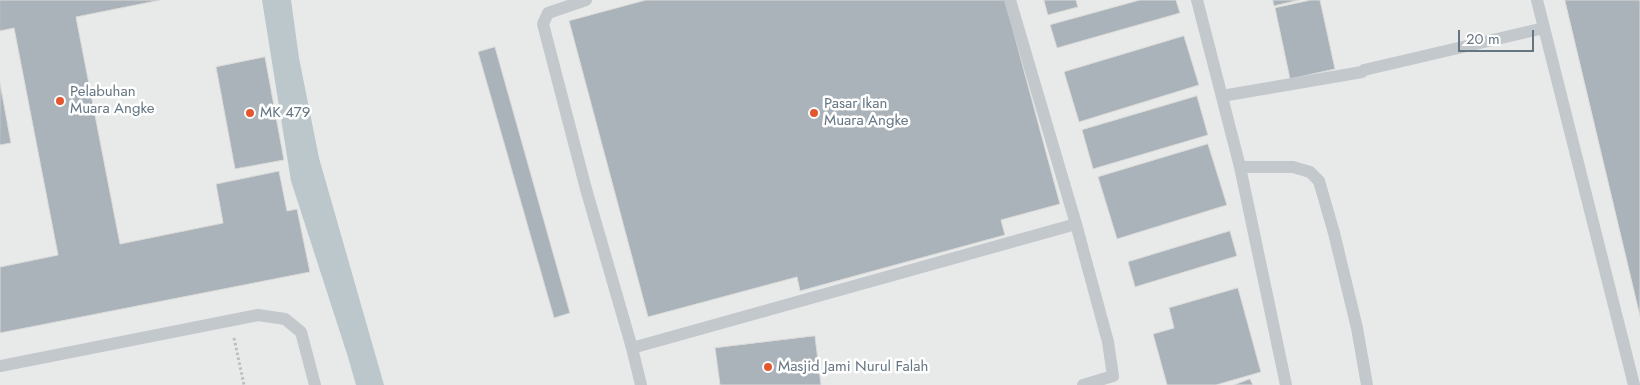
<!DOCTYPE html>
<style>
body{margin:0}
#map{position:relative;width:1640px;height:385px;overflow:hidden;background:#fafaf8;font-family:Jost,sans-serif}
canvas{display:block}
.scale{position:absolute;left:1458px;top:30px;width:76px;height:22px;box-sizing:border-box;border:2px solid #657683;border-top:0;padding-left:6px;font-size:15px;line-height:18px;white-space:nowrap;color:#657683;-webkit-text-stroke:4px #fff;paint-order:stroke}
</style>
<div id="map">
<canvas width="1640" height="385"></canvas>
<div class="scale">20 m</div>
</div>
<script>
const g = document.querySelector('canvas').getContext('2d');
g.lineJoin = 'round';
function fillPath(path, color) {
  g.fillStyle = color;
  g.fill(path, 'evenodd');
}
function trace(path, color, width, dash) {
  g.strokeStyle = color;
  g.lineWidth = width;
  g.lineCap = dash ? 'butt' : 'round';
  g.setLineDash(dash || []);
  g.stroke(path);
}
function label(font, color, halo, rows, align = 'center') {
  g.font = font + ' Jost,sans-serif';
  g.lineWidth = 5;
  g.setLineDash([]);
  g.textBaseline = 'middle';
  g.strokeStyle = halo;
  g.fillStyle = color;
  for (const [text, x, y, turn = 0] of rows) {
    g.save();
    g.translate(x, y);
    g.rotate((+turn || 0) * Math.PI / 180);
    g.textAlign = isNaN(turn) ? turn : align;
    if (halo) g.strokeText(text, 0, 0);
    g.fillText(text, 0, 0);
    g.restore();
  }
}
fillPath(new Path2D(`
 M0,0H1640V385H0Z`), '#e8e9e9');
fillPath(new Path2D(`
 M262,0H291L299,58L319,158L384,385H356L348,357L291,181Z`), '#bbc7cb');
const building = new Path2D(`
 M0,0H161L76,17L120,244L223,223L216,184L279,171L287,211L297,209L310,272L0,333V267L58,255L14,28L0,31Z
 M646,0H1005L1060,204L1001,220L1005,235L800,291L797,277L648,317L569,21Z
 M1044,0H1076L1078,7L1048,15Z
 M1140,0H1176L1180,13L1057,48L1050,25Z
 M1273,0H1299L1274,6Z
 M1311,0H1320L1335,69L1290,79L1275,8Z
 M1565,0H1640V316Z
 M1184,36L1199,85L1079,122L1064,72Z
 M495,47L570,313L554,318L478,52Z
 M265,57L284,160L235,169L216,67Z
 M0,83L11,143L0,145Z
 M1197,96L1208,135L1093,169L1082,130Z
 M1208,144L1227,205L1117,239L1098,177Z
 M1230,231L1237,256L1135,287L1128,262Z
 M1238,288L1261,372L1216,385H1167L1153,334L1174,328L1169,308Z
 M815,336L821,385H720L715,348Z
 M1250,379L1253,385H1234Z`);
fillPath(building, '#aab3b9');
trace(building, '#dcdcda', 1);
trace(new Path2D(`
 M234,338L244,385`), '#bbbfc2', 3, [2.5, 2.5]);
trace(new Path2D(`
 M586,0L548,13L543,24L586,189L632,348L1076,224L1010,0
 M1197,0L1240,167L1286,385
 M1537,0L1634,385
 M1222,96L1362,72L1364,70L1544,28
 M1240,167H1293L1310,172L1319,181L1334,233L1357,328L1367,385
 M1076,224L1108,342L1113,376L1083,385
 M632,348L641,385
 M0,366L258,315L285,319L301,332L315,385`), '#c3c8cc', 12);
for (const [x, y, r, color] of [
 [60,101,5,"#e4572e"],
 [250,113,5,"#e4572e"],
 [814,113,5,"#e4572e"],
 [768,367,5,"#e4572e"]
]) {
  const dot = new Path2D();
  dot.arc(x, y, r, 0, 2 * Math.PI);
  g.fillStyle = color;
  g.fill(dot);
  trace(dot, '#fff', 2);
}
label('15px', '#657683', '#fff', [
 ["Pelabuhan",70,92],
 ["Muara Angke",70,109],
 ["Pasar Ikan",824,104],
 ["Muara Angke",824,121],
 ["MK 479",260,113],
 ["Masjid Jami Nurul Falah",778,367]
], 'left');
</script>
